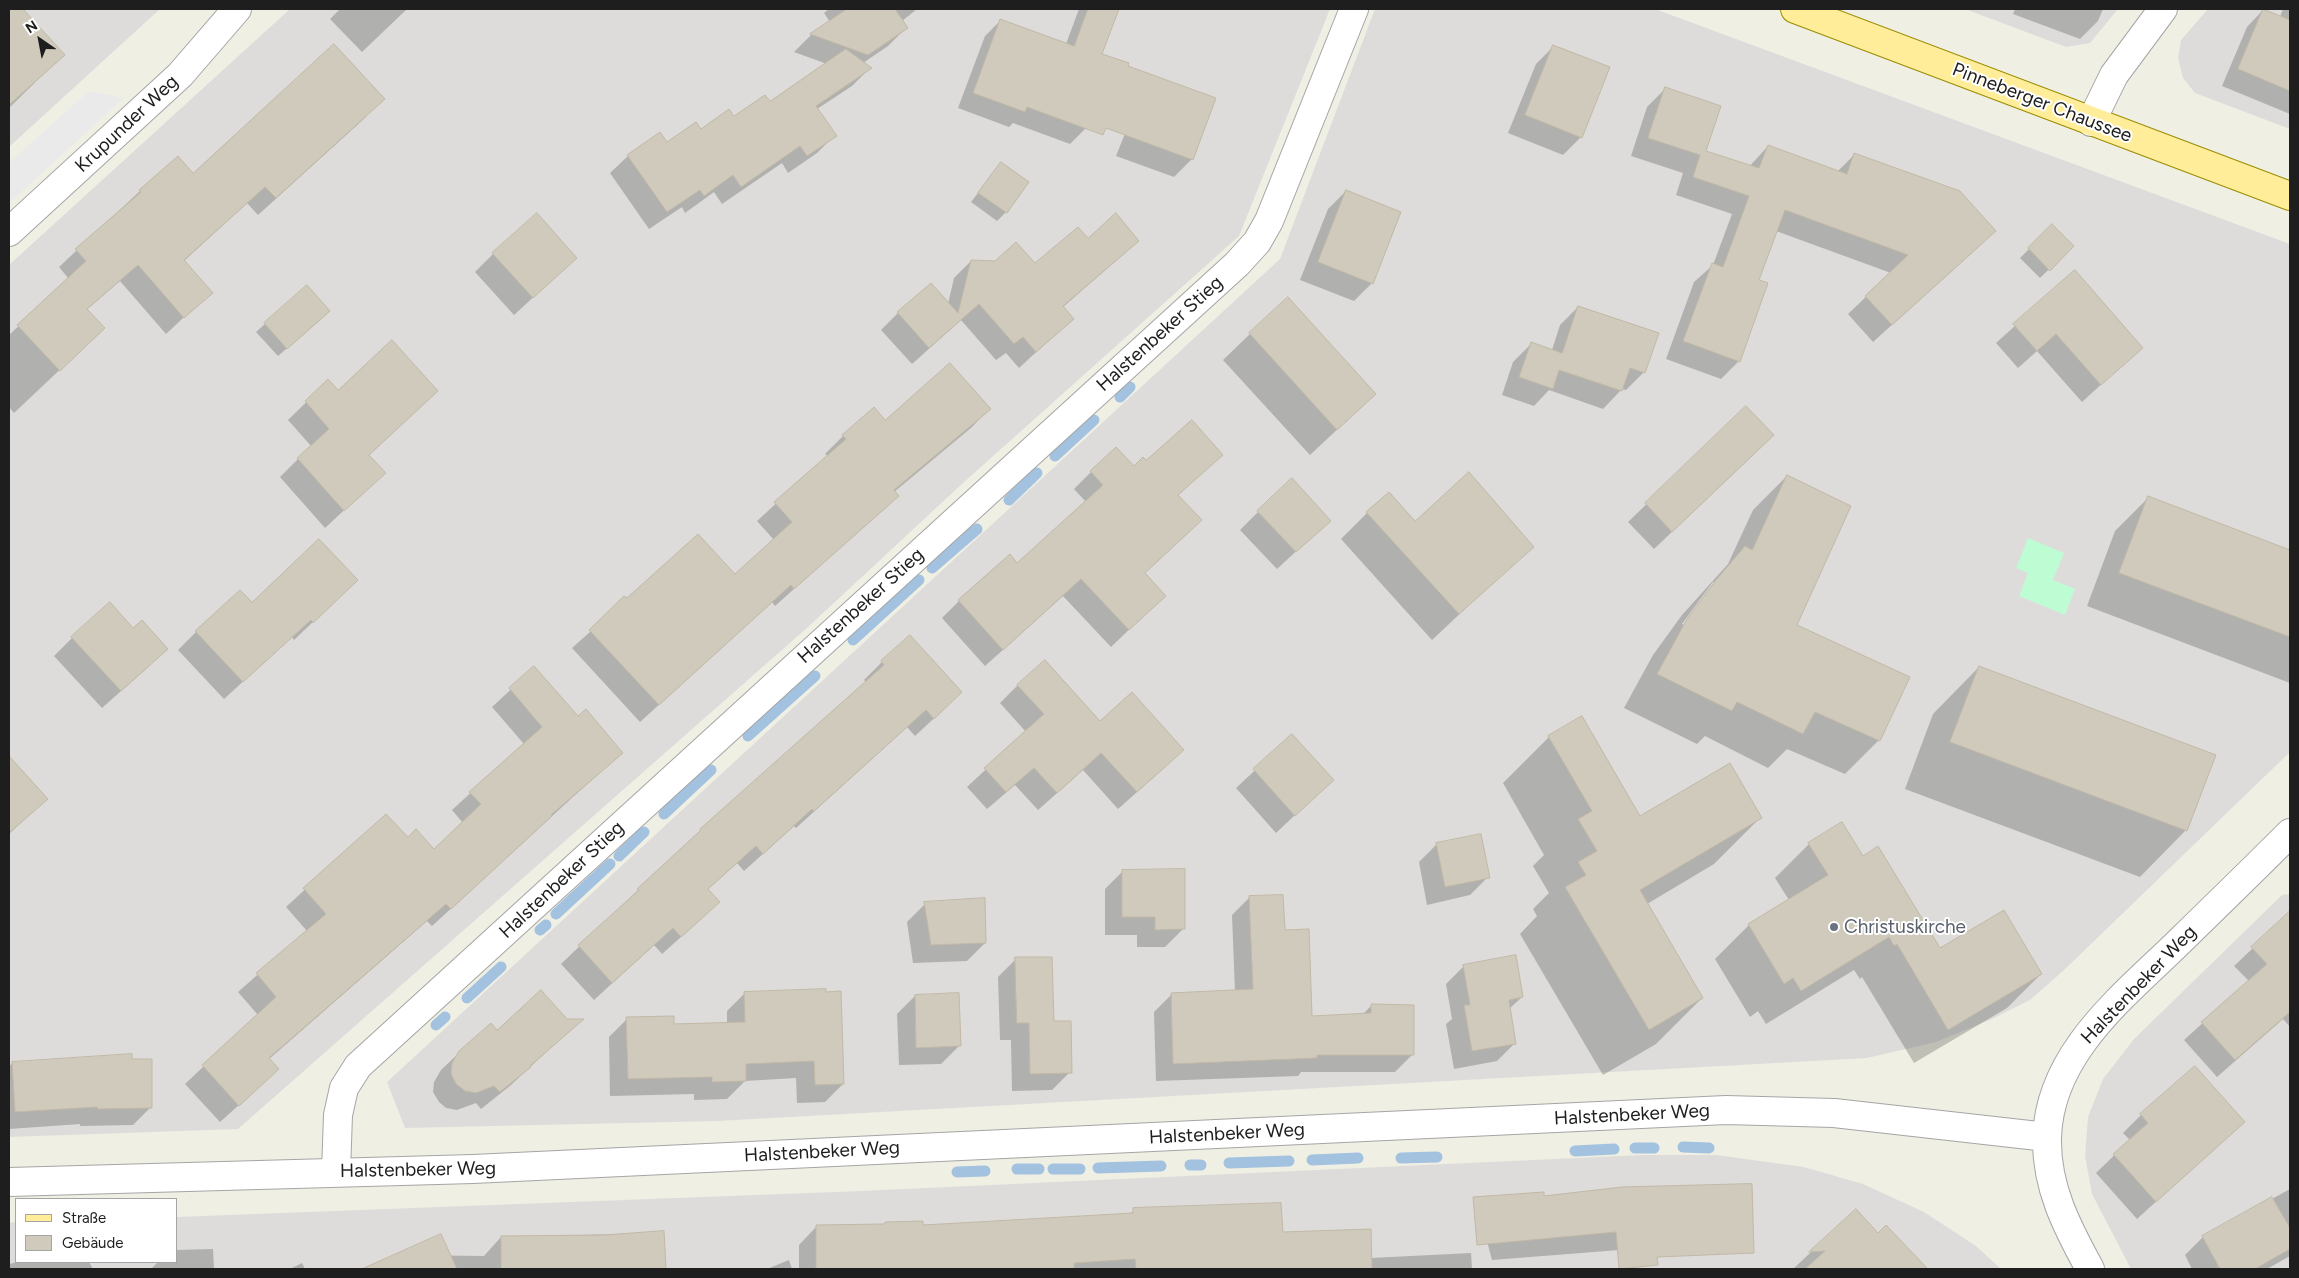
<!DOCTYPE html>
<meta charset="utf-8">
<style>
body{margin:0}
#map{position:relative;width:2299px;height:1278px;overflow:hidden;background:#f0efe4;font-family:Figtree,sans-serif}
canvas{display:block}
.frame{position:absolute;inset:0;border:10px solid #1e1e1e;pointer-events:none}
.legend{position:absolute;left:15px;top:1198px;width:162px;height:65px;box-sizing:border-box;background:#fff;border:1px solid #a5a5a5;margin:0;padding:6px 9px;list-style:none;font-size:15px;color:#1e1e1e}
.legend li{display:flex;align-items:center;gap:10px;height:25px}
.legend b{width:25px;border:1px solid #a5a5a5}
.north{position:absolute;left:15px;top:15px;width:50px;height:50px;-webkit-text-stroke:4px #fff;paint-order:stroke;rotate:327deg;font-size:14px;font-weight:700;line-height:20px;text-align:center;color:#1e1e1e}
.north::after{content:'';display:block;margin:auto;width:18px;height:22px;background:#1e1e1e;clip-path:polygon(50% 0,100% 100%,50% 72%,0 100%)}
</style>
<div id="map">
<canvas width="2299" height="1278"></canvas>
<div class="frame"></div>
<ul class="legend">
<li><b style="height:6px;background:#ffed9a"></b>Straße</li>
<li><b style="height:14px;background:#d0cabd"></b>Gebäude</li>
</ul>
<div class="north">N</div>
</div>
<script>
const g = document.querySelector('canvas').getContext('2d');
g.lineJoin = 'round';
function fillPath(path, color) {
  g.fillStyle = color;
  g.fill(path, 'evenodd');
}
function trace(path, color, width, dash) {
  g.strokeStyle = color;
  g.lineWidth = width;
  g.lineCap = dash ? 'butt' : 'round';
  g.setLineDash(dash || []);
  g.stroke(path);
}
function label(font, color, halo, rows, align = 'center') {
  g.font = font + ' Figtree,sans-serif';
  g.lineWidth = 4;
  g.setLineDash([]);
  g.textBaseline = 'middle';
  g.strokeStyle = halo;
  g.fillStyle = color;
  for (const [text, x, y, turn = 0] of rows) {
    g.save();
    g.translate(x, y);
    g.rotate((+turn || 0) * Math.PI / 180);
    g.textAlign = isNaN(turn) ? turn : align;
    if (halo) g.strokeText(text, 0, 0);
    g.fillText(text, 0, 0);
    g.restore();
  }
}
fillPath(new Path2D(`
 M9,9H160L9,147Z
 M290,9H1330L1239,236L963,483L808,627L238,1129L9,1137V265Z
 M1375,9H1655L2290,244V752L2063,971L2030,1000L1992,1019L1936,1042L1867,1058L717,1121L405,1128L387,1082L1280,259Z
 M1965,9H2118L2090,43L2066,47Z
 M2208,9H2290V129L2195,93L2183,78L2178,58L2181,40Z
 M2290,894V1269H2131L2092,1194L2085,1156L2088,1117L2103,1079L2134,1039L2282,895Z
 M1642,1155H1716L1804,1167L1863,1184L1924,1212L1976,1246L2001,1269H9V1223L16,1222V1262H176V1217L861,1191Z`), '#dddcdb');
fillPath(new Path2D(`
 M2028,538L2064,553L2053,580L2075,589L2065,615L2019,596L2028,573L2016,568Z`), '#befcd3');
fillPath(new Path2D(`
 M89,91L124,98L9,203V163Z`), '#eaeaea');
fillPath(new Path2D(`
 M9,9H22L63,55L9,108Z
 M340,9H407L362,52L330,19Z
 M829,9H917L902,21L906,28L888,46L863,63L870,68L852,86L817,109L835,135L817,153L788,173L782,163L722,204L714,192L685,213L682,207L649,229L610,173L628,156L667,143L769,103L827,64L794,52L811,35L830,22L824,13Z
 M1079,9H1118L1101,54L1086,128L1070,144L1013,123L1009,127L958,108L985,36L1000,21L1066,44Z
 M2015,9H2103L2098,21L2080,39L2013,14Z
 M2283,9H2290V114L2222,86L2247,27L2263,10L2280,17Z
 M1554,46L1581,137L1563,155L1508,133L1536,64Z
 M1665,89L1704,151L1749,167L1768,146L1837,172L1854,155L1976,249L1873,342L1848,314L1891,273L1776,231L1758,281L1739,361L1721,379L1666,359L1694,282L1713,265L1732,214L1676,195L1683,173L1631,156L1647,107Z
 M1140,96L1192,159L1174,177L1116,156Z
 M366,117L258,215L247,203L184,261L211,292L166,334L120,281L86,310V345L14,413L9,407V335L69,279L59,267L140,191Z
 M1001,163L1006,212L997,221L971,202Z
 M1346,191L1372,283L1354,301L1300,280L1328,209Z
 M2052,226L2073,246L2040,278L2020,258Z
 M1087,240L1138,241L1062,308L1072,319L1019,368L1006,353L996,360L961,320L912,364L881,330L898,313L948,304L954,278L971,261L1035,265Z
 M493,254L576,258L514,315L475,272Z
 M2075,272L2141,348L2082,402L2037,351L2018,368L1996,343Z
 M1578,307L1644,372L1626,390L1622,389L1603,409L1549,390L1534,406L1502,395L1513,362L1531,344L1552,350L1560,325Z
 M320,320L278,356L256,332L265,324Z
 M1250,334L1375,394L1310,455L1223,360Z
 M328,381L338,392L437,391L368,456L384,473L325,528L280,477L311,446L288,420Z
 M1746,408L1755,453L1654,549L1628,522Z
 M989,409L972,427L894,492L879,513L775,606L772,602L640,722L572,648L626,600L734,576L774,540L757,521L828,456L825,454L843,436L885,422Z
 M1221,455L1177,496L1144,574L1164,596L1111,647L1063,596L985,666L942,618L959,601L1017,564L1086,502L1074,489L1091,472L1134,468L1146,462Z
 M1787,476L1795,625L1879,740L1845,774L1787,749L1768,768L1705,736L1697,744L1624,708L1653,655L1682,615L1728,564L1753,510ZM1713,582H1716L1684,625L1682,624Z
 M2148,498L2290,551V683L2087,606L2115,531Z
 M1258,512L1330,520L1277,569L1240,530Z
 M1367,513L1415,522L1532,546L1432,640L1341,539Z
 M338,598L294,640L292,637L224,699L178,650L196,632L252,604Z
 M72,638L148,667L102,708L54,656Z
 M882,662L943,710L915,736L907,727L796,828L794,826L744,871L737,863L707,890L700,920L662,954L654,945L594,1000L561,964L701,830L866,682L864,680Z
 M1979,667L2186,830L2140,877L1905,789L1933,714Z
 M534,668L578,718L621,753L432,926L427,921L268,1060L259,1087L220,1122L185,1084L258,1015L238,992L307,931L286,907L386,815L408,838L433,850L463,823L452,810L524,744L492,707Z
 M1018,685L1100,723L1164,768L1118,809L1083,770L1038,810L1015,785L987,809L967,787L1026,732L1000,703Z
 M1292,736L1332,780L1276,833L1236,788Z
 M1549,737L1640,817L1760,818L1714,864L1647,904L1702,998L1656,1044L1603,1075L1520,934L1537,916L1533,909L1549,893L1533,866L1544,855L1503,783Z
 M9,758L46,799L9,834Z
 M1437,844L1488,877L1470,895L1427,905L1419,862Z
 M1809,844L1862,858L1940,950L2041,974L2007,1008L1914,1063L1862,977L1860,979L1854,970L1766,1024L1758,1011L1750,1017L1715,959L1749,925L1789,900L1775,878Z
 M1123,871L1183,929L1165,947H1137V935H1105V889Z
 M1250,897L1284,931L1311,1018L1362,1015L1371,1006L1413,1054L1395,1072H1301L1298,1076L1156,1081L1154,1012L1172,994L1235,991L1232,915Z
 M925,904L985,943L967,961L913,963L907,922Z
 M2287,916L2290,919V1027L2283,1019L2217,1077L2184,1040L2249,981L2234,966Z
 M1016,959L1053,1023L1070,1072L1052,1090L1012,1091L1011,1040H1000L998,977Z
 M1464,966L1522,997L1509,1009L1515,1043L1497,1061L1454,1069L1446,1024L1452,1019L1446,984Z
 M745,993L843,1084L825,1102L797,1103L796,1078L745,1081L727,1099L694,1100V1094L610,1096L609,1037L627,1019L673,1026L727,1024V1011Z
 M915,996L959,1046L941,1064L899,1065L897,1014Z
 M580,1020L511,1085L481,1109L476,1103L457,1110L446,1108L439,1102L433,1092L434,1082L441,1070L460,1052L497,1031Z
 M12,1063L151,1107L133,1125L80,1126V1124L9,1129V1067Z
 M2141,1115L2243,1122L2137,1219L2096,1173L2130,1140L2123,1133Z
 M2290,1189V1256L2267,1269H2192L2185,1255L2203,1237Z
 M1134,1210L1282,1233L1371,1258L1471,1253L1472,1269H799V1245L817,1226H922L1129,1215Z
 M1856,1210L1878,1235L1915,1257L1903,1269H1793Z
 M1480,1215L1734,1241L1492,1260Z
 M663,1233L664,1269H382L397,1255L484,1256L501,1237Z
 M213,1249L214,1269H151L158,1262H176V1250Z
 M789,1260L792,1269H767Z
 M18,1262H89L93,1269H9V1264Z
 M302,1263L305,1269H290Z`), '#0003');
trace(new Path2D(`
 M1120,397L1130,387
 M1055,456L1094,420
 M1009,500L1037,473
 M932,568L977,529
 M853,640L919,580
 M748,736L815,676
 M664,814L711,770
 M619,856L644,832
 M556,914L610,864
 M540,930L546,925
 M467,998L501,967
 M436,1025L445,1017
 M1683,1147L1709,1148
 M1635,1148H1654
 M1575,1151L1614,1149
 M1401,1158L1437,1157
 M1312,1160L1358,1158
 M1229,1163L1289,1161
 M1190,1165H1201
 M1098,1168L1161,1166
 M1017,1169H1039
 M1053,1169H1080
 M957,1172L985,1171`), '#a2c2e0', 11);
const building = new Path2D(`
 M9,9H23L65,55L9,105Z
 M847,9H895L908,28L868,55L810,34Z
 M1088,9H1119L1102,54L1129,63L1128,66L1216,98L1193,160L1106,128L1103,135L1027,107L1025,112L973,93L1000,19L1074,46Z
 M2263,9L2290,20V91L2238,69Z
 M334,44L385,99L276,198L265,187L184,260L213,293L184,318L138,265L87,309L105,328L60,371L17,325L86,261L75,249L141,192L139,190L178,156L193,173Z
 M1553,45L1610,67L1582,138L1525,115Z
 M846,49L872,68L816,106L837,136L807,156L800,146L741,187L733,175L704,196L700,190L667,212L627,155L660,132L667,142L696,122L701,129L729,109L734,116L765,95L770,101Z
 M1665,87L1721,106L1706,151L1759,168L1768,145L1847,174L1854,153L1960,191L1996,231L1892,325L1865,296L1908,255L1785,210L1759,280L1768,283L1740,362L1683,341L1712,263L1723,267L1749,196L1693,177L1700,155L1648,138Z
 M1001,162L1029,182L1007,213L978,193Z
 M1346,190L1401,212L1373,284L1318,262Z
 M537,213L577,258L533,298L492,253Z
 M1116,213L1139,241L1063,306L1074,319L1036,352L1023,337L1014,344L979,304L929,348L897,312L931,283L958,313L971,260L995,261L1016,242L1035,263L1078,227L1088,238Z
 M2052,224L2074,246L2050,271L2028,248Z
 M2075,270L2143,348L2101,385L2056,334L2037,351L2013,324Z
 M307,285L330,311L287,349L264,323Z
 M1288,297L1376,394L1337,430L1249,333Z
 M1578,306L1659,333L1645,373L1630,368L1622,391L1559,370L1553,389L1519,377L1531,342L1562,353Z
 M392,340L438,391L369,455L386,473L344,511L297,458L329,429L305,401L328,379L338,390Z
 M950,363L991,409L894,490L899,496L794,589L791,585L659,705L589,630L624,596L627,598L698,534L735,574L792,522L774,502L846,439L842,435L874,407L885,420Z
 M1746,406L1774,435L1672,532L1645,503Z
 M1192,420L1223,455L1178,495L1202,520L1145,573L1166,596L1129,630L1081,579L1003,650L958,600L1010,554L1017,563L1103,485L1090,471L1116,447L1134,466L1143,457L1146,460Z
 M1469,472L1534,547L1459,614L1366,512L1389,492L1415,521Z
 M1787,475L1851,506L1797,625L1910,677L1880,741L1815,712L1803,734L1737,702L1732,711L1657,674L1687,619L1716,580L1745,546L1752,550Z
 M1292,478L1331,521L1296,552L1257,511Z
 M2148,496L2290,550V637L2119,573Z
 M319,539L358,580L313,623L311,620L243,682L195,631L240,590L252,602Z
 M110,602L133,628L142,620L168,649L121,691L71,637Z
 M910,635L962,692L934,719L926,710L814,811L812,809L763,854L756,846L708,889L720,902L681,937L673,928L612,983L578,945L639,890L637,889L701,830L700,829L884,665L881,661Z
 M1045,660L1100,721L1132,692L1184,750L1137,792L1101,753L1057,793L1034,768L1006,792L984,768L1044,714L1017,685Z
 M534,666L578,716L586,709L623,753L551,815L552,816L451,909L446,904L269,1058L279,1069L239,1106L202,1065L276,997L256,973L326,914L303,888L386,814L408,837L416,829L434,849L481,804L469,792L542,727L509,688Z
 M1979,666L2216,755L2187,831L1950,742Z
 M1582,716L1640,816L1730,763L1762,818L1640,890L1703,998L1649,1030L1565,887L1586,875L1578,862L1597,851L1578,819L1592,811L1548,736Z
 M1292,734L1334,780L1295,816L1253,769Z
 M9,756L48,799L9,833Z
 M1842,822L1863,856L1878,846L1940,948L2004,910L2042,974L1948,1030L1897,944L1894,946L1889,937L1801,991L1793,978L1784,984L1748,924L1828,875L1808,843Z
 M1481,834L1490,878L1445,887L1436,843Z
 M1185,869V929L1155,930V917H1122V870Z
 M1283,895L1285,930L1309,929L1312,1016L1371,1013V1004L1414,1005V1055H1317V1058L1173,1064L1171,993L1253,989L1249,896Z
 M985,898L986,943L931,945L924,902Z
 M2290,911V1012L2235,1060L2201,1022L2267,964L2251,947Z
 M1516,955L1523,997L1509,1000L1516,1044L1472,1051L1464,1005H1470L1463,965Z
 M1015,957H1052L1054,1021H1071L1072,1073L1030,1074L1029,1023H1017Z
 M826,989V992L841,991L844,1084L815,1085L814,1061L746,1064V1081L712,1082V1077L628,1079L626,1017L674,1016V1024L745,1022L744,992Z
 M541,990L567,1019H584L530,1066L531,1067L500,1092L494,1086L476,1093L465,1091L456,1084L451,1074L452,1063L459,1051L491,1023L497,1030Z
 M959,993L961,1046L916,1048L915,995Z
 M132,1054V1059H152V1108L98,1109L97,1107L15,1112L12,1062Z
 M2195,1066L2245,1122L2156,1202L2113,1154L2148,1123L2140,1114Z
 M1752,1184L1754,1253L1657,1257L1658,1265L1619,1269L1616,1232L1477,1245L1473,1197L1544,1192V1196L1622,1187Z
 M2272,1197L2290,1228V1249L2255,1269H2220L2202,1236Z
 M1281,1203L1283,1232L1371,1229L1372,1269H1136L1135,1259L1074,1263V1269H816V1225L885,1224V1222L923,1221V1225L977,1222L1133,1213V1208Z
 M1856,1209L1878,1233L1886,1225L1928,1269H1805L1825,1251L1809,1252Z
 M664,1231L666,1269H501V1236L605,1235Z
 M441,1234L457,1269H362Z`);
fillPath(building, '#d0cabd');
trace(building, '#c2b9a5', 1);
const minor = new Path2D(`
 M2091,122L2114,75L2163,9
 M9,232L180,75L237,9
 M336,1172L338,1115L344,1088L358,1066L1237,264L1257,242L1269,221L1354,9
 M9,1182L473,1169L1726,1110L1834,1113L2047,1137
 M2090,1269C2067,1227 2046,1187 2047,1138C2049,1053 2124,996 2179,942C2216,906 2253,870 2290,833`);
const major = new Path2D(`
 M1795,9L2290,196`);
trace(minor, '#a5a5a5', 30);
trace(major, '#998c00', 30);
trace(minor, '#fff', 28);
trace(major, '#ffed9a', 28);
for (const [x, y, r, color] of [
 [1834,927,5,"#6b7280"]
]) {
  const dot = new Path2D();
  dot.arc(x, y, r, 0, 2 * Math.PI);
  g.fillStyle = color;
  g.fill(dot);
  trace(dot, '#fff', 2);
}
label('19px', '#1e1e1e', '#fff', [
 ["Pinneberger Chaussee",2042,103,21],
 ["Krupunder Weg",127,124,-43],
 ["Halstenbeker Stieg",1160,334,-42],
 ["Halstenbeker Stieg",861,606,-42],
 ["Halstenbeker Stieg",562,880,-43],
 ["Halstenbeker Weg",2139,985,-46],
 ["Halstenbeker Weg",1632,1115,-3],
 ["Halstenbeker Weg",1227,1134,-3],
 ["Halstenbeker Weg",822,1152,-3],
 ["Halstenbeker Weg",418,1170,-1]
]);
label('19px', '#5b616d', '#fff', [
 ["Christuskirche",1844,927]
], 'left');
</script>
